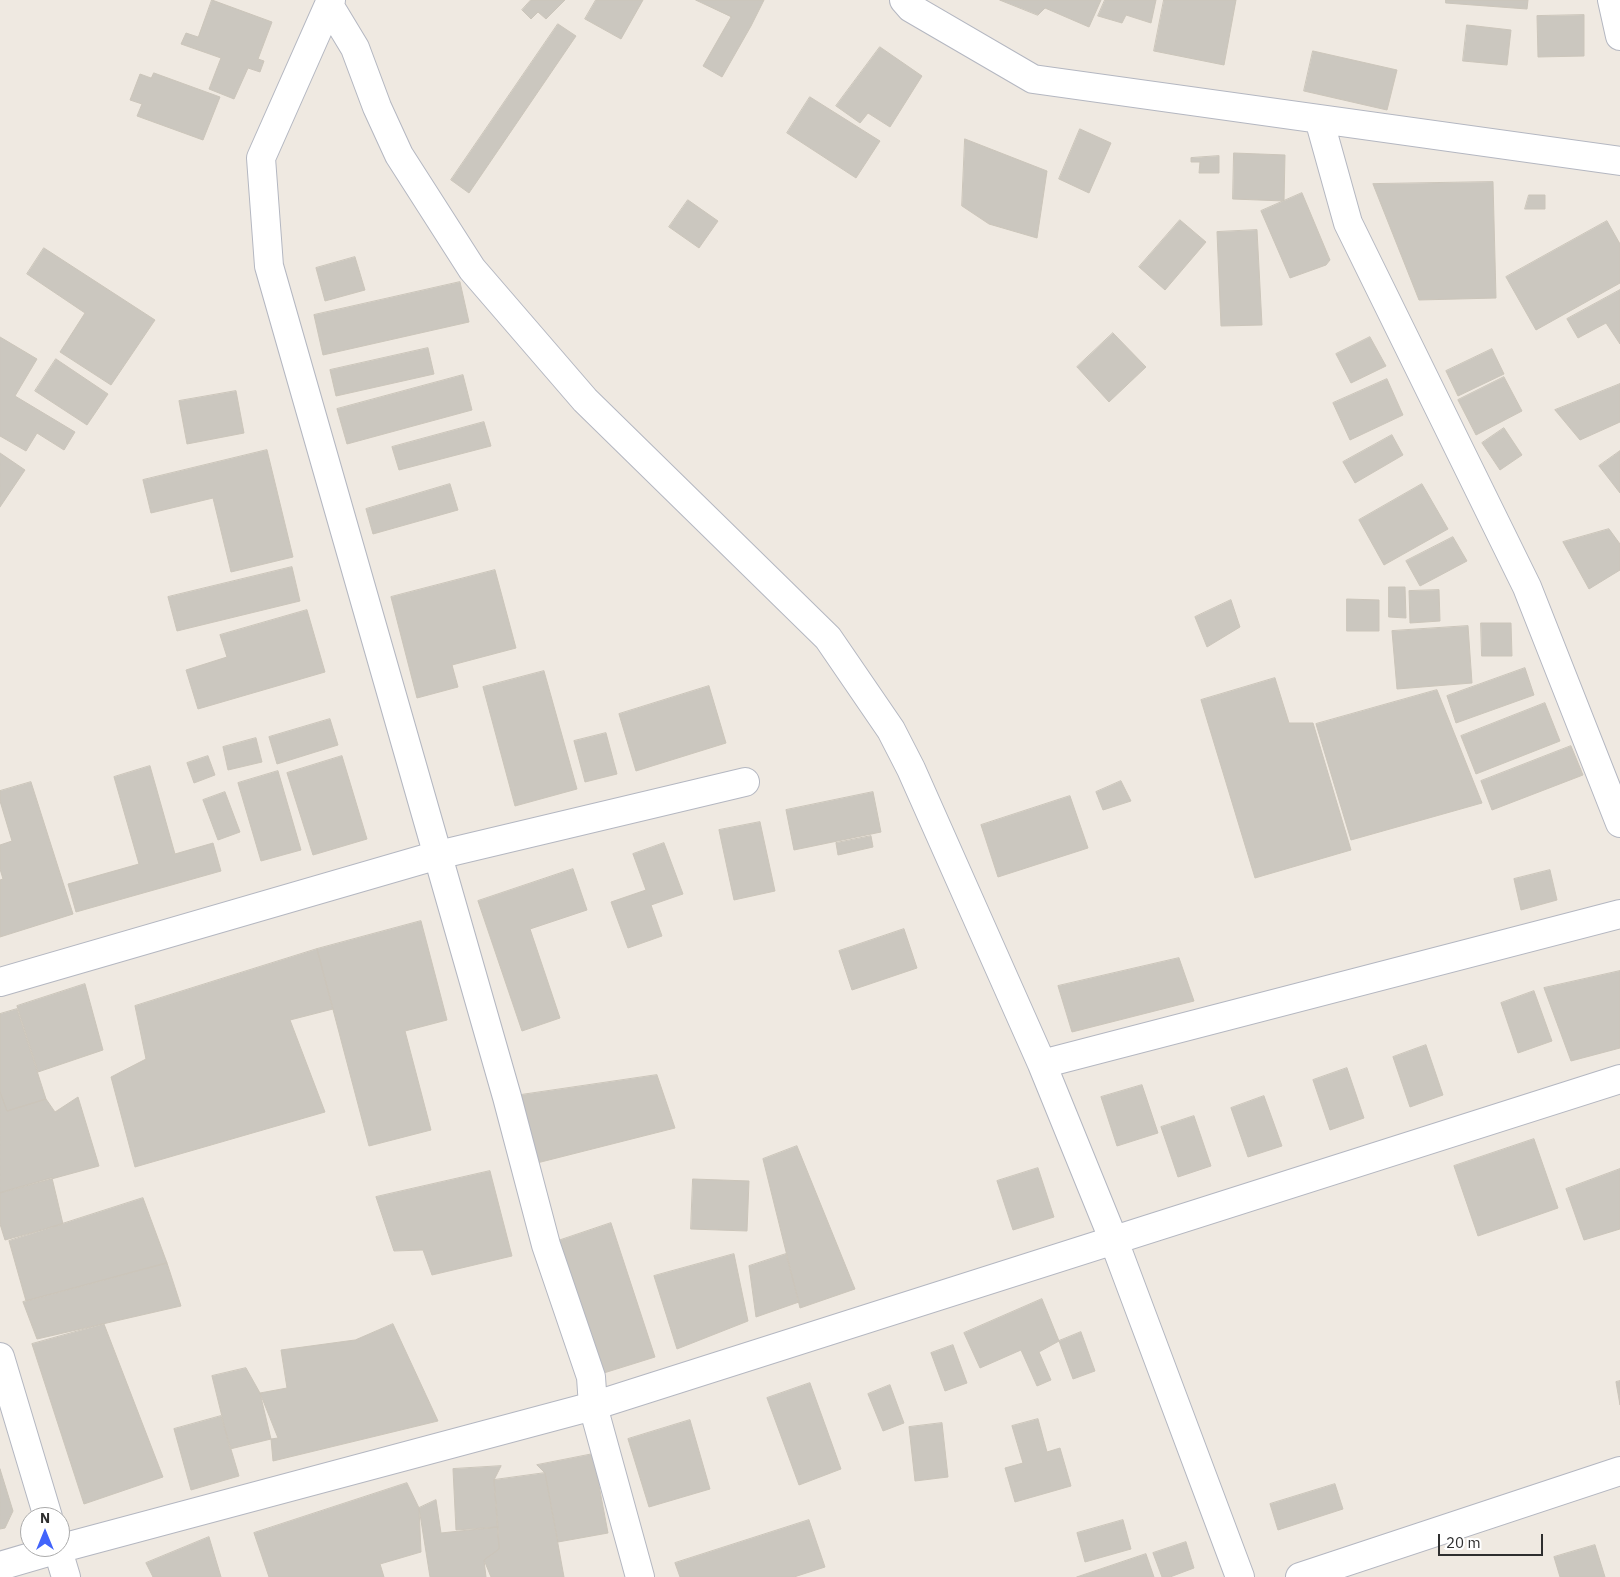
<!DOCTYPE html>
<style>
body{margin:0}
#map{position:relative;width:1620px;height:1577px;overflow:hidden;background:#efe9e1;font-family:"IBM Plex Sans",sans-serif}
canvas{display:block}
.north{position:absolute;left:20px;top:1507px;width:50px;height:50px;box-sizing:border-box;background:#fff;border:1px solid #ababab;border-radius:50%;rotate:0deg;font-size:14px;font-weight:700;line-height:20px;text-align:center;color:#2e2e2e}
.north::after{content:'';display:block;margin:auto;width:18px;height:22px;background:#4264fb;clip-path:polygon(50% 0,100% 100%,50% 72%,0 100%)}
.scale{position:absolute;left:1438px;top:1534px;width:105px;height:22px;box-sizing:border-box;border:2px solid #2e2e2e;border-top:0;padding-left:6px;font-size:15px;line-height:18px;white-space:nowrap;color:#2e2e2e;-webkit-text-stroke:4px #fff;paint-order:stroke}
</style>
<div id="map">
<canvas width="1620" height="1577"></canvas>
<div class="north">N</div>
<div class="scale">20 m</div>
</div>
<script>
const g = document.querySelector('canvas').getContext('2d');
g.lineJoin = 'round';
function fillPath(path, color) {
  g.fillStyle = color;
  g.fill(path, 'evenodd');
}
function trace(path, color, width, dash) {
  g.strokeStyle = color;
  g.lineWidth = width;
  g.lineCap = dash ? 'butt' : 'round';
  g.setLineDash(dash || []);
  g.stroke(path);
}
const building = new Path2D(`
 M212,0L272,22L258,59L264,61L260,72L248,68L234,99L209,89L221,58L181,44L186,33L198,37Z
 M531,0H565L546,19L538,12L531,19L522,10Z
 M596,0H643L621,39L585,19Z
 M696,0H764L751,26L722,77L703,66L731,17Z
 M1000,0H1101L1089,27L1045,8L1038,15Z
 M1105,0H1156L1151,23L1126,15L1122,23L1098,16Z
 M1164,0H1236L1224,65L1154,51Z
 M1446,0H1528L1527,9L1446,3Z
 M1584,15V56L1538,57L1537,16Z
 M558,24L576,36L469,193L451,180Z
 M1467,25L1511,30L1507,65L1463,61Z
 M880,47L922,76L890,127L868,113L860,123L836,106Z
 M1313,51L1397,70L1387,110L1304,91Z
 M154,73L220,97L203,140L137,116L142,104L130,100L140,74L151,78Z
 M810,97L880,141L856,178L787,133Z
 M1080,129L1111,143L1089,193L1059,179Z
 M965,139L1047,171L1037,238L989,224L962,206Z
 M1234,153L1285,155L1284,201L1233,199Z
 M1219,156V173H1199L1200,162H1191V158Z
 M1493,182L1496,298L1419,300L1373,184Z
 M1302,193L1330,260L1326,265L1290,278L1261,211Z
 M1529,195H1545V209H1525Z
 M688,200L718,221L699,248L669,227Z
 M1180,220L1206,242L1165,290L1139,267Z
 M1607,221L1620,244V283L1536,330L1506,277Z
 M1257,230L1262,325L1221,326L1217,232Z
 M44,248L155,320L111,385L60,352L85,313L27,274Z
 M355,257L365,290L325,301L316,268Z
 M460,282L469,322L323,355L314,315Z
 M1620,290V344L1606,323L1578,338L1567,319Z
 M1113,333L1146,367L1109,402L1077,367Z
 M0,337L37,359L15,396L75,432L64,450L37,433L26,451L0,436Z
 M1370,337L1386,366L1351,383L1336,354Z
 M428,348L434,374L336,396L330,370Z
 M1492,349L1504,374L1458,396L1446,371Z
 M56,359L108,394L87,425L35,391Z
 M463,375L472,410L347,444L337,409Z
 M1504,377L1522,411L1476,435L1458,400Z
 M1387,379L1403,415L1350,440L1333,403Z
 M1620,384V422L1580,440L1555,410Z
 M236,391L244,433L187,444L179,401Z
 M484,422L491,446L399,470L392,447Z
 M1504,428L1522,455L1500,470L1482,443Z
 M1392,435L1403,455L1355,483L1343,462Z
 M267,450L293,557L231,572L213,498L151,513L143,480Z
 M1620,451V493L1599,466Z
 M0,453L25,470L0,507Z
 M450,484L458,510L373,534L366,509Z
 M1422,484L1448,529L1384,565L1359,520Z
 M1609,529L1620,544V570L1589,589L1563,542Z
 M1453,537L1467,561L1420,586L1406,561Z
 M292,567L300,601L177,631L168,597Z
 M495,570L516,648L452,665L458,687L417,698L391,597Z
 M1389,587H1405L1406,618L1389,617Z
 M1439,590L1440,621L1410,623L1409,591Z
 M1347,599L1379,600V631H1347Z
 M1231,600L1240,627L1207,647L1195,617Z
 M307,610L325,672L198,709L186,670L227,657L220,635Z
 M1481,623H1511L1512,656H1482Z
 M1468,626L1472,683L1397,689L1392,631Z
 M1525,668L1534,695L1456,723L1447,696Z
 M544,671L577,789L515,806L483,687Z
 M1275,678L1289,723H1313L1351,850L1255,878L1201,700Z
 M709,686L726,743L636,771L619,714Z
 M1437,690L1482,803L1351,840L1316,724Z
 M1545,703L1560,741L1476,774L1461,736Z
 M330,719L338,745L277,764L269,737Z
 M606,733L617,774L585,782L574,741Z
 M256,738L262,762L228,770L223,747Z
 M1571,746L1583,775L1492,810L1481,781Z
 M208,756L215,775L194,783L187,763Z
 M342,756L367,839L313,855L287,773Z
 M150,766L175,854L213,843L221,871L76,912L68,884L139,864L114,777Z
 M278,771L301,850L261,861L238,783Z
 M1121,781L1131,801L1103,810L1096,792Z
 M31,782L73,914L0,937V880L3,879L0,869V845L12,841L0,801V791Z
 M225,792L240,832L218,840L203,800Z
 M873,792L881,832L794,850L786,810Z
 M1070,796L1088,848L998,877L981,825Z
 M760,822L775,891L734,900L719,830Z
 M871,836L873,847L838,855L836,843Z
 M664,843L683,894L651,905L662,936L628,948L611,902L646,890L633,854Z
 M573,869L587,910L530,929L560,1018L522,1031L478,901Z
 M1550,870L1557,900L1521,910L1514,879Z
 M421,921L447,1020L405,1031L431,1130L369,1146L317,949Z
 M904,929L917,968L852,990L839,951Z
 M317,949L333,1009L290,1020L325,1112L135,1167L111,1077L146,1059L135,1006Z
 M1179,958L1194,1001L1072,1032L1058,986Z
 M1620,971V1048L1571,1061L1544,988Z
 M85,984L103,1050L38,1072L17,1006Z
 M1534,991L1552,1041L1518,1053L1501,1003Z
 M17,1009L46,1099L7,1111L0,1092V1014Z
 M1426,1045L1443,1095L1410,1107L1393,1057Z
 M1347,1068L1364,1118L1330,1130L1313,1080Z
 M657,1075L675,1128L533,1164L507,1097Z
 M1142,1085L1158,1133L1117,1146L1101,1097Z
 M0,1092L7,1111L46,1099L55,1112L78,1097L99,1166L0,1193Z
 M1264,1096L1282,1146L1248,1157L1231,1108Z
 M1194,1116L1211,1166L1178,1177L1161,1127Z
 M1534,1139L1558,1208L1478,1236L1454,1166Z
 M797,1146L855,1289L800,1308L763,1159Z
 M1038,1168L1054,1217L1013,1230L997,1181Z
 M1620,1169V1229L1584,1240L1566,1189Z
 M490,1171L512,1256L432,1275L423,1250L394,1251L376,1197Z
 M52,1178L63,1224L5,1240L0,1224V1193Z
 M693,1179L749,1181L747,1231L691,1229Z
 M143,1198L167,1263L26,1301L9,1241Z
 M611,1223L655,1357L591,1377L546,1245Z
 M734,1254L748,1321L677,1349L654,1276Z
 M786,1254L799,1302L756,1317L749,1266Z
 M167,1263L181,1306L37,1339L23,1302Z
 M1042,1299L1059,1341L1039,1352L1051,1380L1037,1386L1021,1350L980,1368L964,1333Z
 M104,1324L163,1477L84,1504L32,1344Z
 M393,1324L438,1421L273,1461L271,1439L278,1438L260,1393L287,1388L281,1350L355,1340Z
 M1081,1332L1095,1371L1073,1379L1059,1341Z
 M953,1345L967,1383L945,1391L931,1353Z
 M246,1368L260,1393L271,1439L230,1449L212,1376Z
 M1620,1381V1405L1616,1382Z
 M810,1383L841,1469L799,1485L767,1398Z
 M890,1385L904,1423L883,1431L868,1394Z
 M221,1416L239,1476L191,1490L174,1429Z
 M1038,1419L1047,1452L1060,1448L1071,1486L1015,1502L1005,1468L1023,1463L1012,1426Z
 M690,1420L710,1489L649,1507L628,1439Z
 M942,1423L948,1477L915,1481L909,1427Z
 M593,1454L608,1533L558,1542L545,1473L537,1465Z
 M501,1466L494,1480L498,1527L456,1530L453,1469Z
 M0,1469L13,1511L5,1528L0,1529Z
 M545,1473L564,1577H491L484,1560L499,1549L494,1480Z
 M407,1483L419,1508L421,1552L380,1564L384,1577H269L254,1533Z
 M1335,1484L1343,1509L1278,1530L1270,1504Z
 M436,1500L441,1533L498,1527L499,1549L484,1560L486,1577H430L419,1508Z
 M809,1520L825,1567L794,1577H680L675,1563Z
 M1123,1520L1131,1549L1085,1562L1077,1533Z
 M209,1537L221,1577H153L146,1563Z
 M1186,1542L1194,1568L1170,1577H1162L1153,1553Z
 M1595,1545L1605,1577H1560L1554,1557Z
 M1146,1554L1154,1577H1077Z`);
fillPath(building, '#cbc7bf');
trace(building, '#cbc5ba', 1);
const minor = new Path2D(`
 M331,0L261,158L269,266L507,1097L546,1245L591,1377L593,1406L640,1577
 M904,0L911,8L1033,79L1620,161
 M1612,0L1620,36
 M329,5L355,48L377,107L399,155L472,269L585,400L828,638L891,730L911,769L1042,1064L1114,1241L1240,1577
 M1319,119L1348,223L1527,587L1620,823
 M0,982L438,855L745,782
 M1042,1064L1620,914
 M0,1357L48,1517
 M57,1547L66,1577
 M0,1566L58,1549L593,1406L1620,1079
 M1300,1577L1620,1471`);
trace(minor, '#b4b7c1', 30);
trace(minor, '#fff', 28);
</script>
